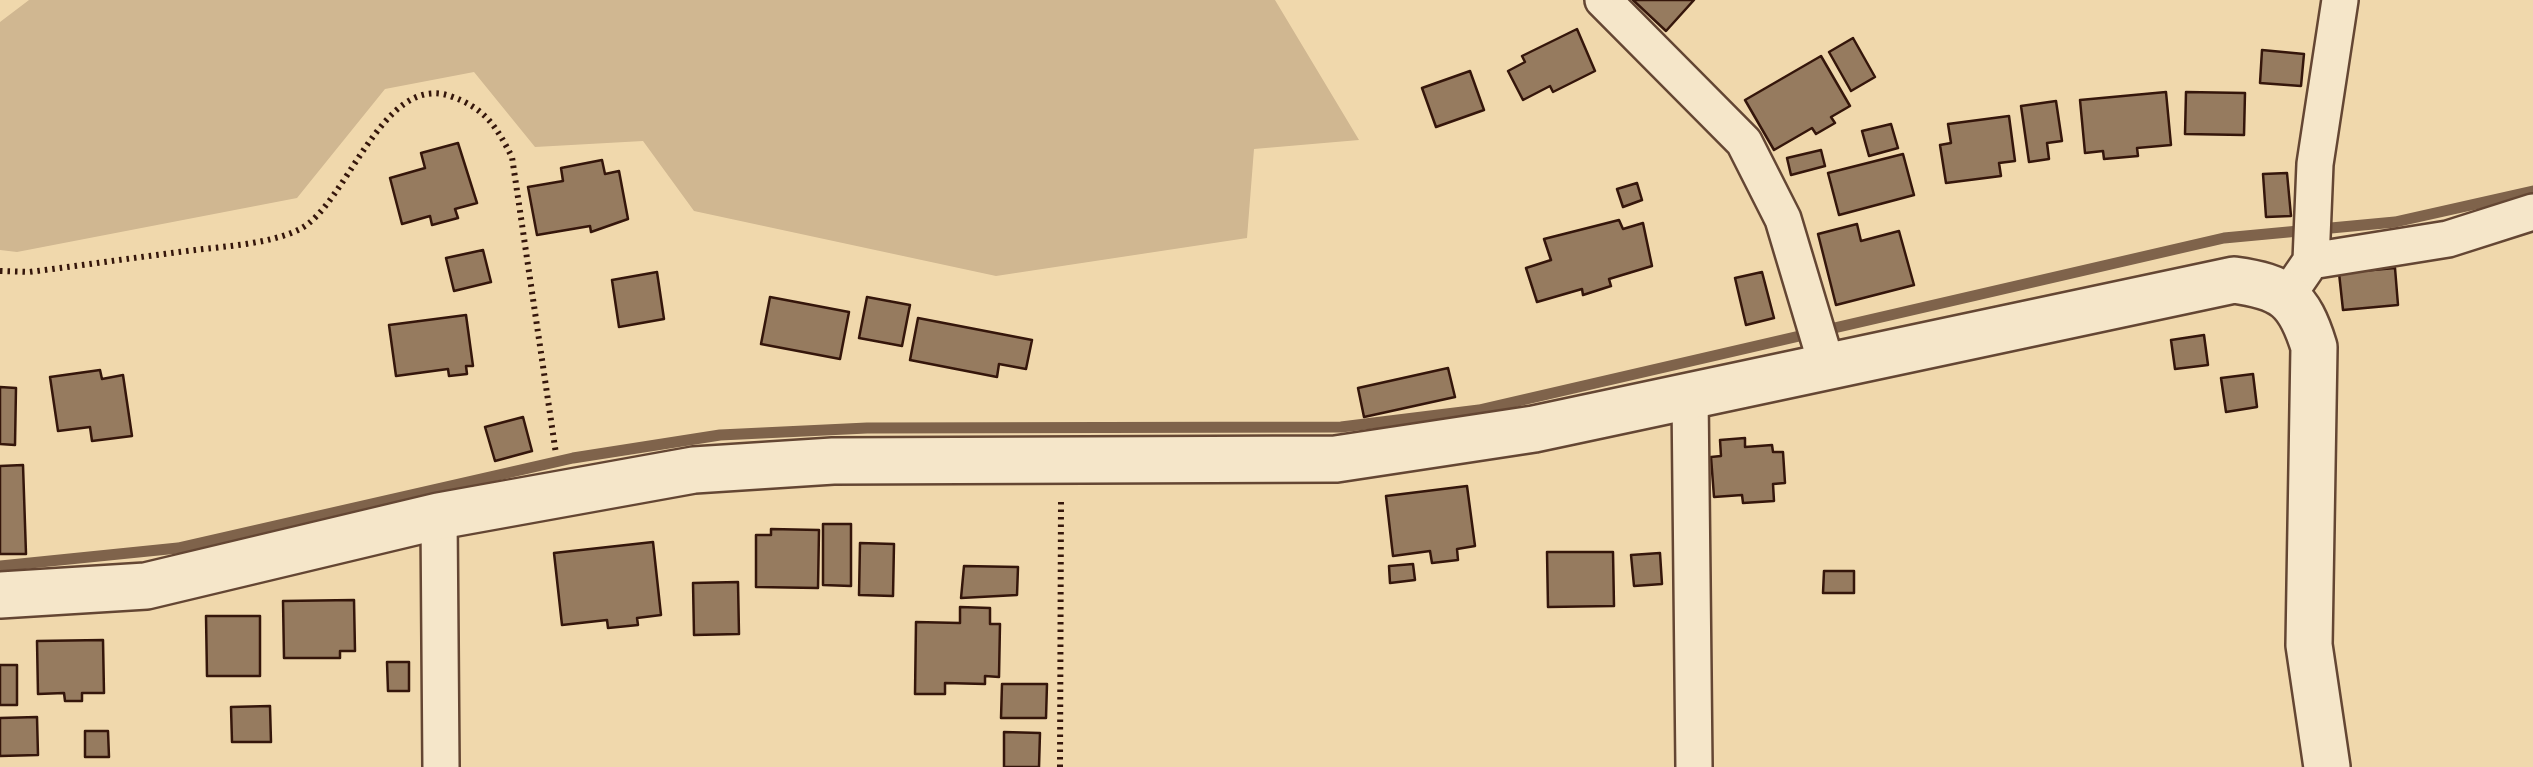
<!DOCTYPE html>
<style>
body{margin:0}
canvas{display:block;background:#f0d8ac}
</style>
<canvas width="2533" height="767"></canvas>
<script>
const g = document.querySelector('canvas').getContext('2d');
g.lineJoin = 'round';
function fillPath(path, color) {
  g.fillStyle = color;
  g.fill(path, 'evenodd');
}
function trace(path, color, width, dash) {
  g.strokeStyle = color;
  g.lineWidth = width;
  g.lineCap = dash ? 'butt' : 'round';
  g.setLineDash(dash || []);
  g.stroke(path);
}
fillPath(new Path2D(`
 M29,0H1275L1359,140L1254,149L1247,238L996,276L694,211L643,141L535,147L474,72L385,89L297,198L17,252L0,250V22Z`), '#d0b791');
trace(new Path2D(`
 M0,566L178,548L573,458L720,435L867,428L1341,427L1479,410L2224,238L2395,222L2533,191`), '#7f634b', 11);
const building = new Path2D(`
 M1633,0H1694L1666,31Z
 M1577,29L1595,71L1553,92L1550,86L1523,100L1508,71L1525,62L1522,56Z
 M1853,38L1875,77L1851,91L1829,52Z
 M2262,50L2304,54L2301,86L2260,83Z
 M1821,56L1850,106L1831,117L1835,123L1816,134L1812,128L1774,150L1745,100Z
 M1470,71L1484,110L1436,127L1422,88Z
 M2166,92L2171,145L2137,148L2138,156L2104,159L2103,151L2085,153L2080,100Z
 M2186,92L2245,93L2244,135L2185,134Z
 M2056,101L2062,141L2047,143L2049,159L2029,162L2021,106Z
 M2009,116L2015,161L1999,163L2001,176L1946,183L1940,145L1951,143L1948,124Z
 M1891,124L1898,148L1869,156L1862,131Z
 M458,143L477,203L455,209L458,218L432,225L430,216L402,224L390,178L425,168L421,153Z
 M1821,150L1825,166L1791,175L1787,158Z
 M1903,154L1914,195L1839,215L1828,173Z
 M602,160L605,174L619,171L628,219L591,232L590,226L537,235L528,187L563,181L561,168Z
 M2287,173L2291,216L2266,217L2263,174Z
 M1637,183L1642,200L1623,207L1617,189Z
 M1619,220L1623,229L1643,223L1652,266L1609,279L1611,286L1583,295L1582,289L1537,302L1526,268L1551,260L1544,239Z
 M1857,224L1861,241L1899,231L1914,285L1836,305L1818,234Z
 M483,250L491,282L454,291L446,258Z
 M2395,268L2398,305L2343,310L2339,273Z
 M657,272L664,319L619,327L612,280Z
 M1762,272L1774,318L1746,325L1735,278Z
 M770,297L849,312L840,359L761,344Z
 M867,297L910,305L902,346L859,338Z
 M466,315L473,366H466L467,374L449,376L448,369L396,376L389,325Z
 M918,318L1032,340L1026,369L999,364L997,377L910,360Z
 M2204,335L2208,365L2175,369L2171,340Z
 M1448,368L1455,397L1364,417L1358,388Z
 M100,370L102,379L123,375L132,436L92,441L90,427L58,431L50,377Z
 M2253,374L2257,407L2226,412L2221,378Z
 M0,387L16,388L15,445L0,444Z
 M523,417L532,451L495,461L485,427Z
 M1745,438V447L1772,445L1773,452H1783L1785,483L1773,484L1774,501L1743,503L1742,495L1714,497L1711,457L1721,456L1720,440Z
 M23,465L26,554H0V466Z
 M1467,486L1475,546L1457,549L1458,560L1432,563L1430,551L1393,556L1386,496Z
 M823,524H851V586L823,585Z
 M771,529L819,530L818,588L756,587V535H771Z
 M653,542L661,615L637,618L638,625L608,628L607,620L562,625L554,553Z
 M860,543L894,544L893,596L859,595Z
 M1547,552H1613L1614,606L1548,607Z
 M1660,553L1662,584L1634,586L1631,555Z
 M1413,564L1415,580L1390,583L1389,566Z
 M964,566L1018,567L1017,595L961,598Z
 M1824,571H1854V593H1823Z
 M738,582L739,634L694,635L693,583Z
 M354,600L355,651H340V658H284L283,601Z
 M960,607L990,608V624H1000L999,677L985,676V684L945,683V694H915L916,622L960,623Z
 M206,616H260V676H207Z
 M103,640L104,693H82V701H65L64,693L38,694L37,641Z
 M387,662H409V691H388Z
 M0,665H17V705H0Z
 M1002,684H1047L1046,718H1001Z
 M270,706L271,742H232L231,707Z
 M37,717L38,755L0,756V718Z
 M85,731H108L109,757H85Z
 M1004,732L1040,733L1039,767H1004Z`);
fillPath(building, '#967b5f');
trace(building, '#35160b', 2.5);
const minor = new Path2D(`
 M1603,0L1744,142L1783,219L1827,366
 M2311,261L2448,239L2533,212
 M2287,296L2311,261L2315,164L2340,0
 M1690,394L1694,767
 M439,516L441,767`);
const tertiary = new Path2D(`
 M0,595L146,586L439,516L694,470L833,461L1336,459L1534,429L2234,280C2284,287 2299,298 2314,347L2309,645L2327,767`);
trace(minor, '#644633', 40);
trace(tertiary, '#644633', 50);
trace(new Path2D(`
 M0,271L29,272C84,265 139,257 195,250C227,246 270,244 300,229C347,205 382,73 450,96C485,108 496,126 512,157L556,454
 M1060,767L1061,498`), '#35160b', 6, [2.5, 5]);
trace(minor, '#f5e6c9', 35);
trace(tertiary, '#f5e6c9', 45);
</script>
